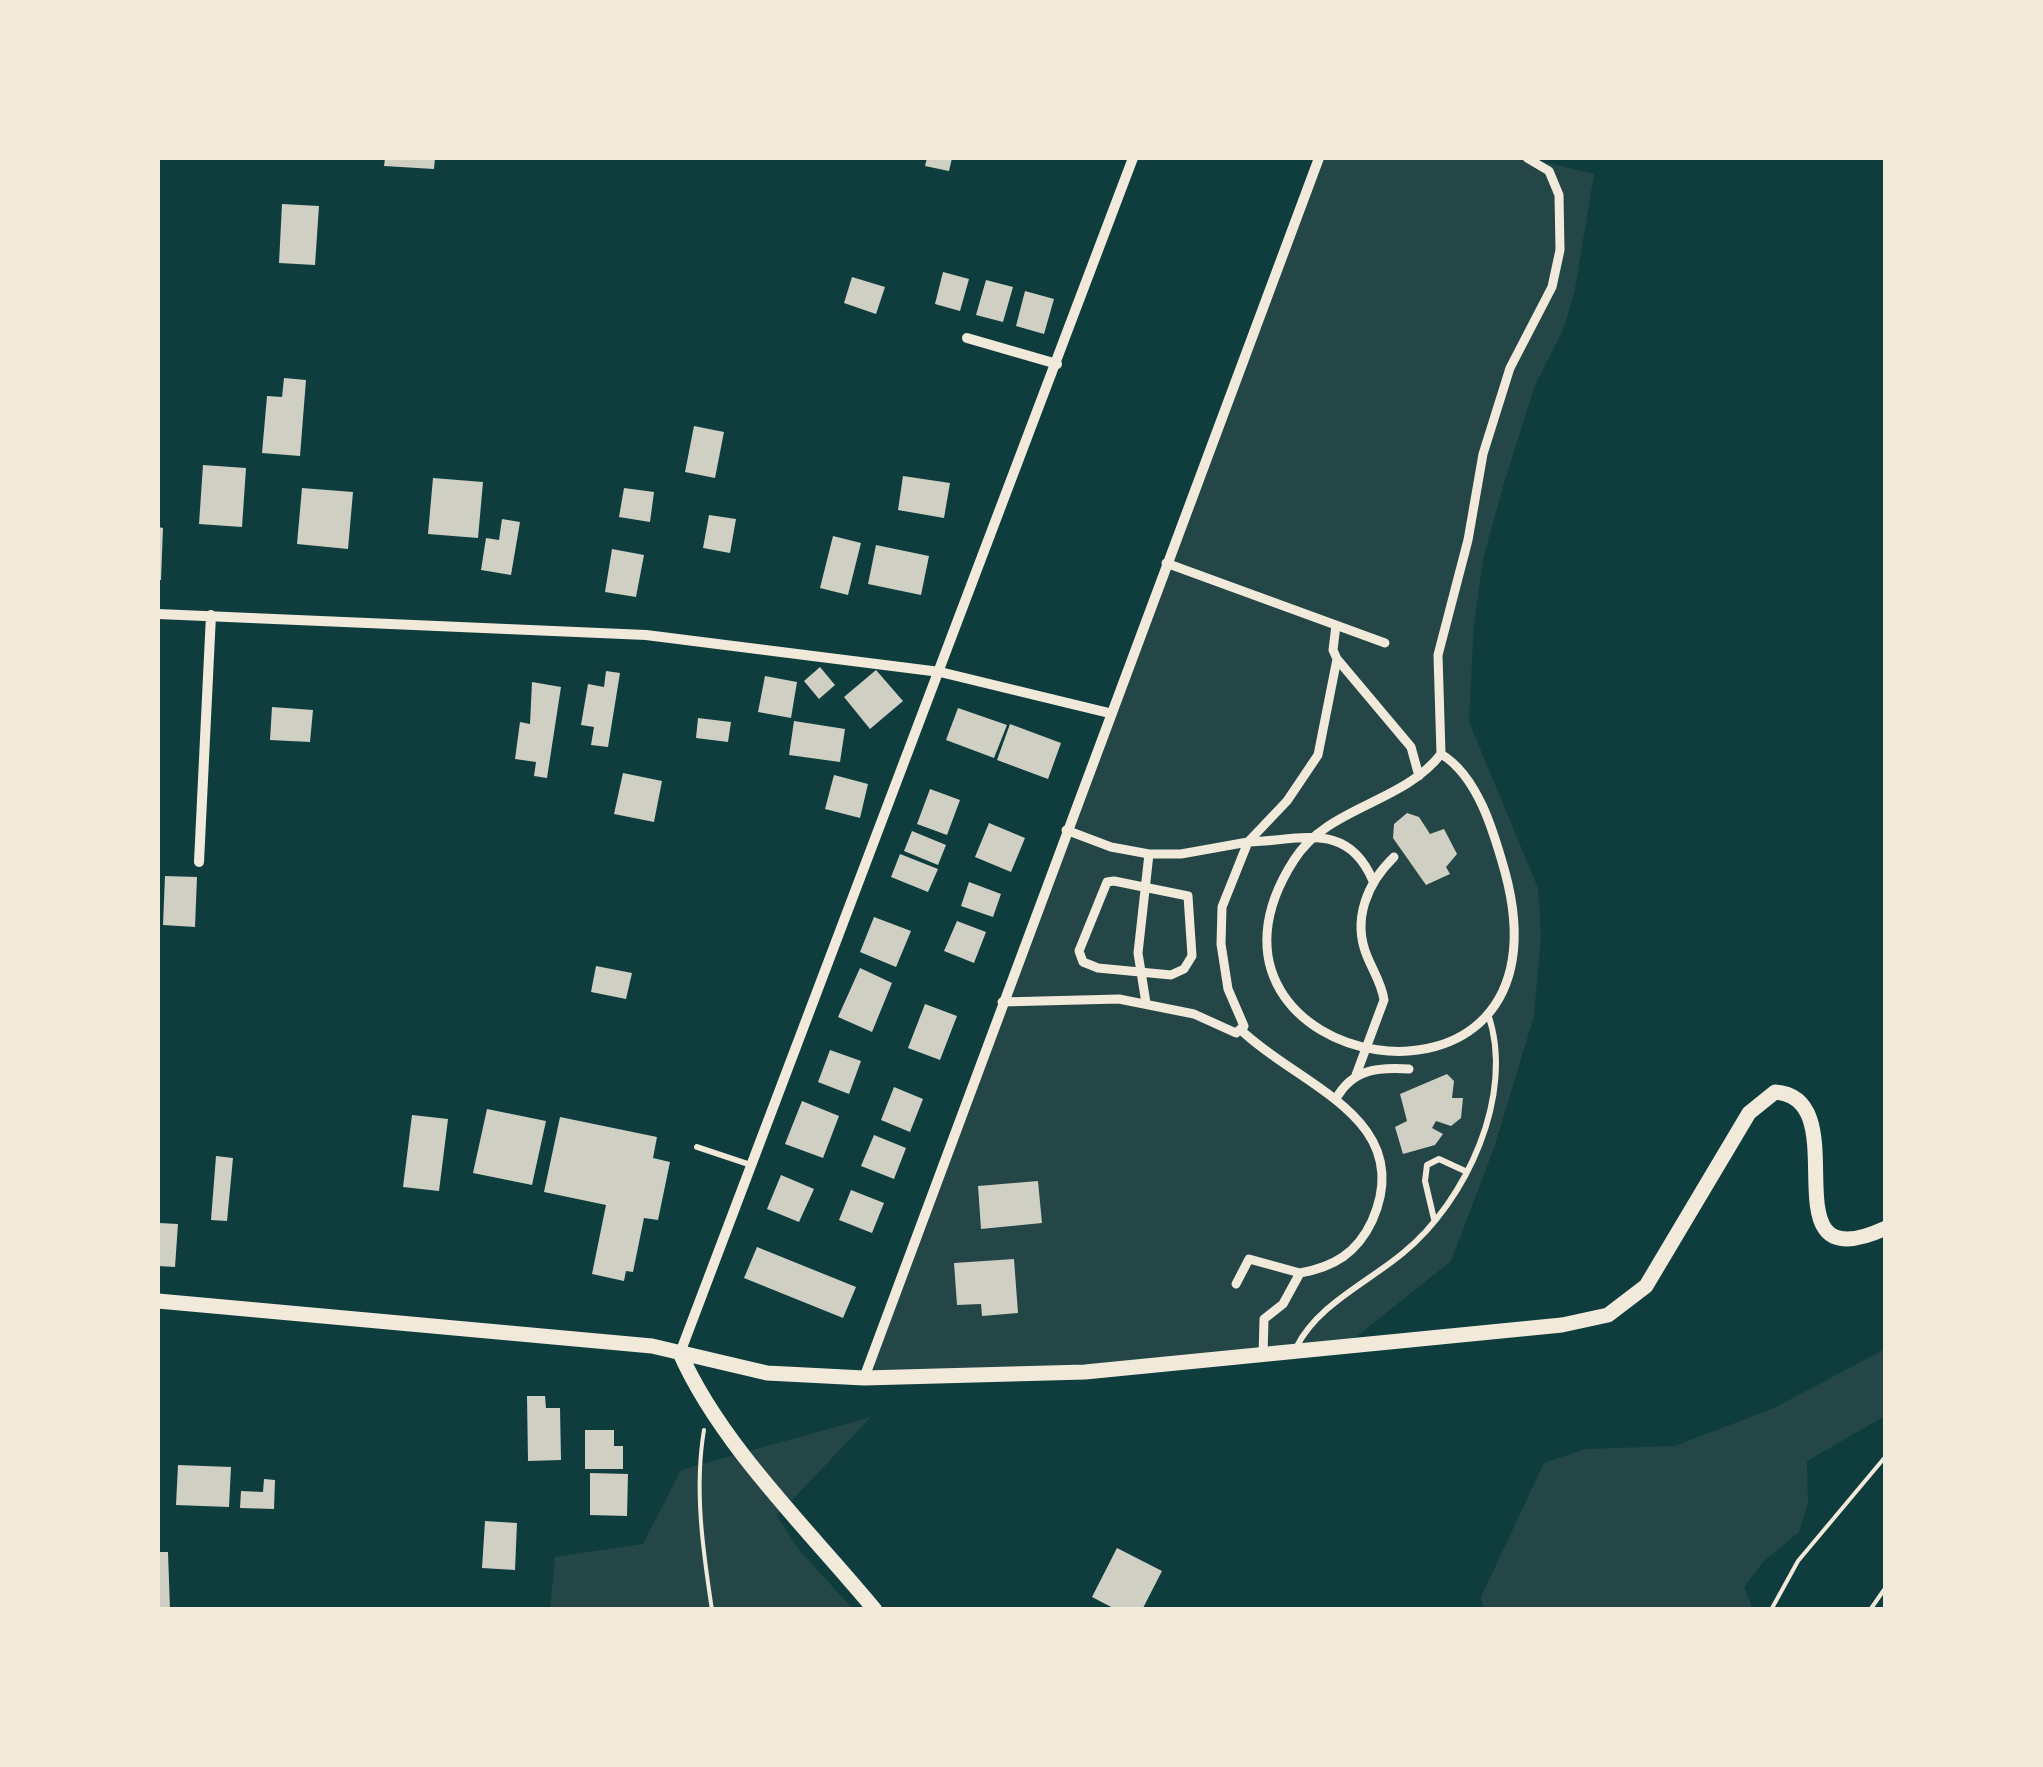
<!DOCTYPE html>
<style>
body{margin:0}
#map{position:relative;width:2043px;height:1767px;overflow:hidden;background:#0f3d3e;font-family:"Fira Sans",sans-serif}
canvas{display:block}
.frame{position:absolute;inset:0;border:160px solid #f1e9da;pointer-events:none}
</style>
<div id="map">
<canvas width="2043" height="1767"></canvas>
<div class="frame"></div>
</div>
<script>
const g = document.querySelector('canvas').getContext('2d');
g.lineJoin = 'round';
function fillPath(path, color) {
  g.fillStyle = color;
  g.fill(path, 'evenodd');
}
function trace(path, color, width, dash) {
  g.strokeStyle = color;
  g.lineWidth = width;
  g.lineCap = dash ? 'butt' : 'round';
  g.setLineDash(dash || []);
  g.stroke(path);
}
fillPath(new Path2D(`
 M1319,158H1527L1594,174L1574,294L1563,330L1535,385L1504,483L1484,555L1474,622L1469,722L1538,888L1541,935L1534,1016L1494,1148L1451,1261L1341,1349L864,1378Z
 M1885,1349V1416L1807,1461L1808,1502L1799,1532L1764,1561L1744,1587L1753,1609H1484L1481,1597L1544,1463L1585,1449L1675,1446L1774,1408Z
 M871,1417L777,1516L799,1550L853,1609L550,1610L555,1557L643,1544L681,1470Z`), '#244646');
fillPath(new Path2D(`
 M385,158H435L434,169L384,166Z
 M927,158H952L949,171L925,166Z
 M282,204L319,206L315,265L279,263Z
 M943,272L969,279L960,311L935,304Z
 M852,277L885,287L876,314L844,303Z
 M986,280L1013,287L1003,322L976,315Z
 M1025,291L1054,299L1044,334L1016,326Z
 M284,378L306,380L300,456L262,453L267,396L282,397Z
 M694,426L724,432L715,478L685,472Z
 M203,465L246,468L242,527L199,524Z
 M903,476L950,483L944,518L898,510Z
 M433,478L483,482L478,538L428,534Z
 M302,488L353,492L348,549L297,544Z
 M624,488L654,492L650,522L619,517Z
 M709,515L736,519L730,553L703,548Z
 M502,519L520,522L511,575L481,570L486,538L499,540Z
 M158,527L163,528L161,580H158Z
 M833,536L861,543L848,595L820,588Z
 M876,545L929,556L921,595L868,584Z
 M612,549L644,555L636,597L605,592Z
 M820,667L835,685L819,699L804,681Z
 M876,670L903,701L870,729L844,697Z
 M606,671L620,673L608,747L591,745L594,727L581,725L588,684L604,687Z
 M765,676L797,682L791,718L758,712Z
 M532,682L561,687L547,778L534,776L536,762L515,759L520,722L530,724Z
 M272,707L313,710L310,742L270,740Z
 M958,708L1007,725L994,758L946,740Z
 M698,718L731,722L728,742L696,738Z
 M794,721L845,729L840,762L789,755Z
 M1010,724L1061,743L1048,779L997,760Z
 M623,773L662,781L654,822L614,814Z
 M834,775L868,784L860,818L825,809Z
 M930,789L960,800L947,835L917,824Z
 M1407,813L1419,817L1430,834L1444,829L1457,854L1446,867L1450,874L1426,885L1393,838L1394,824Z
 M989,823L1025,838L1011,872L975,857Z
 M912,831L946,845L938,865L904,851Z
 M900,854L938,869L928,892L891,877Z
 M165,876L197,877L195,927L163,925Z
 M969,882L1001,894L993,917L961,906Z
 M874,917L911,931L896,967L860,952Z
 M957,921L986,932L974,963L944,951Z
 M596,966L632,973L626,999L591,992Z
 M860,968L892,983L872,1032L838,1017Z
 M925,1004L957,1016L940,1060L908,1048Z
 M830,1050L861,1061L849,1094L818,1082Z
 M1447,1074L1454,1081L1452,1098H1463L1461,1118L1451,1126L1436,1121L1432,1128L1443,1134L1435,1145L1403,1154L1395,1127L1407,1121L1400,1094Z
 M894,1087L923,1099L910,1132L881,1120Z
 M802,1101L839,1116L823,1158L785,1144Z
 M487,1109L546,1121L532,1185L473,1173Z
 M412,1115L448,1119L439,1191L403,1187Z
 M560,1117L657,1137L653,1158L670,1162L658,1220L644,1218L633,1272L626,1271L624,1281L592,1274L606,1205L544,1192Z
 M874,1135L906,1148L894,1179L861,1166Z
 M216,1156L233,1158L227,1221L211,1220Z
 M781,1175L814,1189L799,1222L767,1209Z
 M1038,1181L1042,1223L981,1229L978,1186Z
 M851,1190L884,1203L872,1233L839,1220Z
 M159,1223L178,1224L175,1267L158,1266Z
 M757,1247L856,1287L843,1318L744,1278Z
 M1014,1259L1018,1313L982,1316L981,1304L957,1305L954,1263Z
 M527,1396H545L546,1408H560L561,1460L528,1461Z
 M585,1430H614V1446H623V1469H585Z
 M178,1465L231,1467L229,1507L176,1505Z
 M590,1473L628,1474L627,1516L590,1515Z
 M264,1479L275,1480L274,1509L240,1508L241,1491L263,1492Z
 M485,1521L517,1523L515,1570L482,1568Z
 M1117,1548L1162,1571L1142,1610H1117L1092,1597Z
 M158,1552H168L170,1610H158Z`), '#cfcfc3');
trace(new Path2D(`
 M704,1430C694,1489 703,1551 712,1610
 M1771,1610L1798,1561L1886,1456
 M1870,1610L1886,1587`), '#f1e9da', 4);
trace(new Path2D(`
 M697,1147L751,1165
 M1434,1219L1425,1181L1427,1165L1439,1159L1465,1171
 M1296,1348C1317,1305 1367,1283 1403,1253C1466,1202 1516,1094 1488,1014`), '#f1e9da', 6);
trace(new Path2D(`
 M1166,563L1385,643
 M1336,625L1333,650L1337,659L1411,747L1419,776
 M1441,754C1478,776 1494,833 1505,872C1581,1151 1158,1071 1294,860C1328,806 1402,804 1441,754L1438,655L1468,540L1483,454L1510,368L1552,287L1560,250L1559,195L1549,171L1527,158
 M1066,830L1111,847L1149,854H1181L1248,842L1287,801L1318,755L1337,659
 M1114,881L1188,896L1192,956L1184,969L1171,975L1098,968L1083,962L1079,951L1107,882Z
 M1002,1002L1119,999L1194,1014L1236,1033L1244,1026L1228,989L1221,944L1222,907L1248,842C1303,840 1348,821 1373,881
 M1146,1003L1138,953L1149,854
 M1241,1030C1297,1085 1418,1118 1372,1221C1357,1253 1334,1267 1300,1273L1283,1304L1264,1319L1263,1356
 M1356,1075L1384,1000C1382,984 1373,971 1367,956C1352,920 1367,883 1394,857
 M1336,1099C1352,1069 1378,1067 1409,1069
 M1236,1284L1249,1259L1300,1273`), '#f1e9da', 9);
trace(new Path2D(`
 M967,338L1057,364
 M158,614L646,635L940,672L1109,713
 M199,862L211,615
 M680,1353L1133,158
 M864,1378L1319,158`), '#f1e9da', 10);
trace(new Path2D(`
 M158,1301L652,1346L767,1373L864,1378L1085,1372L1562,1325L1608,1315L1646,1286L1749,1113L1775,1092C1862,1098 1760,1286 1886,1228
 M680,1353C721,1446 810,1531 875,1610`), '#f1e9da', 15);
</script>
